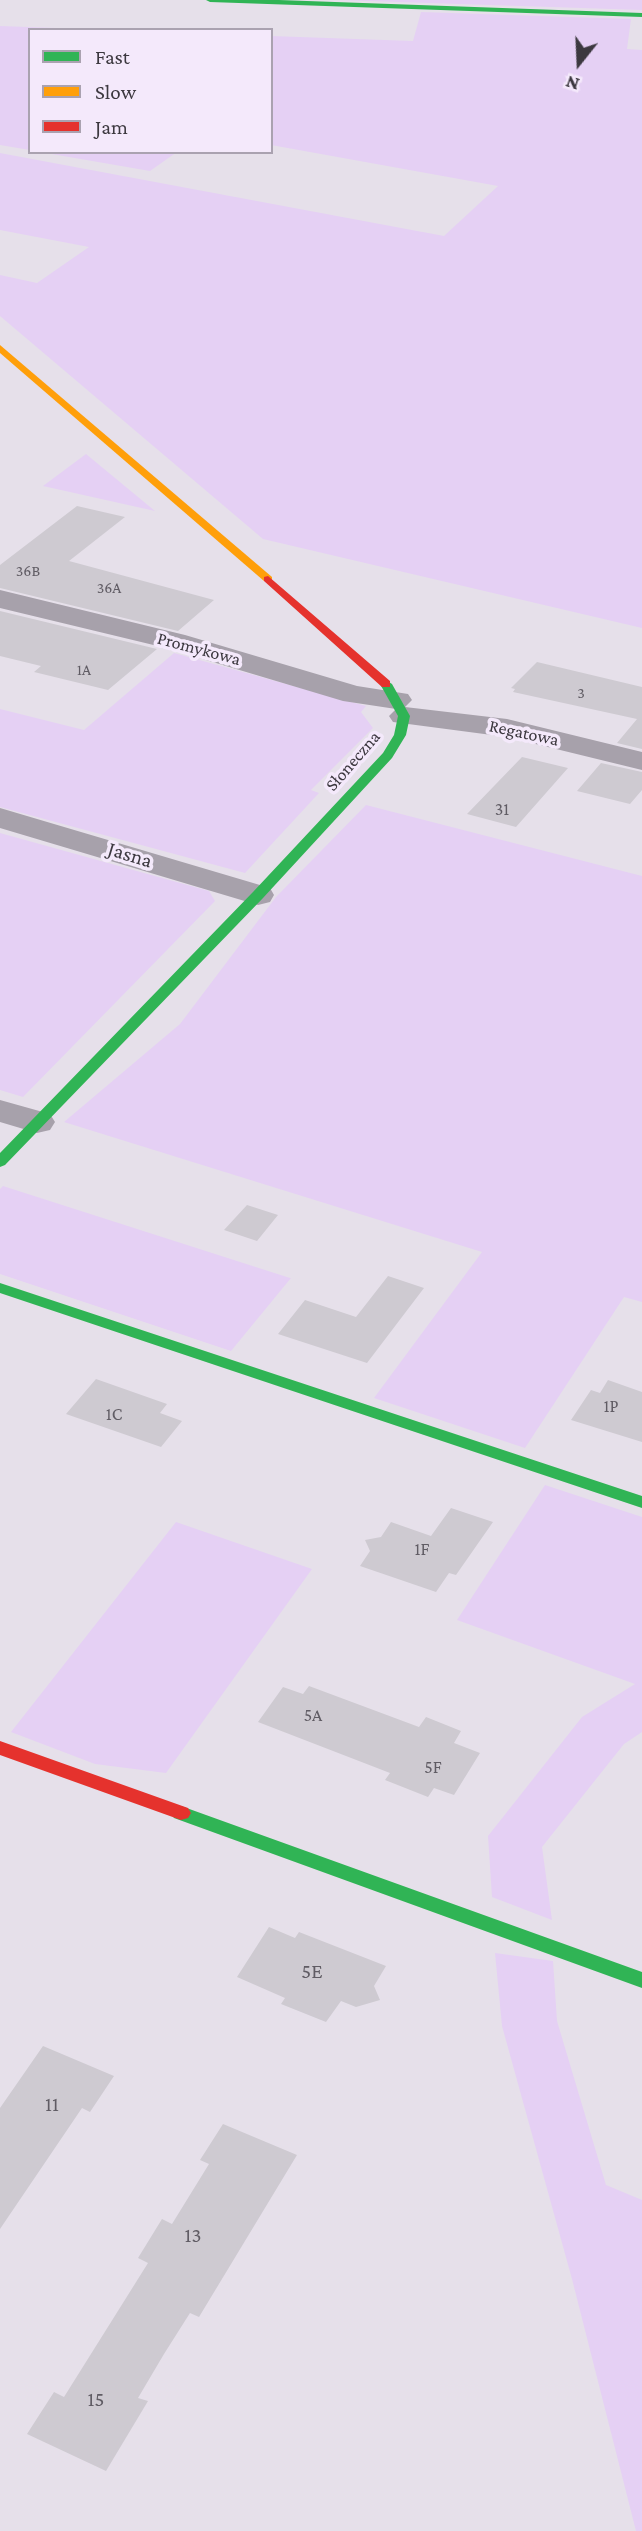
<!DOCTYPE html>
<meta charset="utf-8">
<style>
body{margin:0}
#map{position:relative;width:642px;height:2531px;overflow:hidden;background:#e6e0ea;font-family:"Crimson Pro",serif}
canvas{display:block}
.legend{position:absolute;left:28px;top:28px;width:245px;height:126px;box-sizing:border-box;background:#f4e9fb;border:2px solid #aaa2b0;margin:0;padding:9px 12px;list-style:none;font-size:21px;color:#3c383f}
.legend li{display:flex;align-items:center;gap:14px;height:35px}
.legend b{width:35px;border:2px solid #aaa2b0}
.north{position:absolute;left:544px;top:28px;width:70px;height:70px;-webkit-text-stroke:5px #f4e9fb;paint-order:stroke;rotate:198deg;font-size:19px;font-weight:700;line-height:28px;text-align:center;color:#3c383f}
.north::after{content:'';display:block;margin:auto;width:24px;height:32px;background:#3c383f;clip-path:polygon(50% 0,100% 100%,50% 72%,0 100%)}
</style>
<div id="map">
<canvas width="642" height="2531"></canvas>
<ul class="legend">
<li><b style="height:9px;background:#30b455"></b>Fast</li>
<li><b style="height:9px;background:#ff9f0a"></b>Slow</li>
<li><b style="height:9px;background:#e5322d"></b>Jam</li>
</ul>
<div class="north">N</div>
</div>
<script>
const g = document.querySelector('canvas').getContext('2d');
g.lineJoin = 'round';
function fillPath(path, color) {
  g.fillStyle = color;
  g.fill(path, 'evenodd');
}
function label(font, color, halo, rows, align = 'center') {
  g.font = font + ' "Crimson Pro",serif';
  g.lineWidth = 7;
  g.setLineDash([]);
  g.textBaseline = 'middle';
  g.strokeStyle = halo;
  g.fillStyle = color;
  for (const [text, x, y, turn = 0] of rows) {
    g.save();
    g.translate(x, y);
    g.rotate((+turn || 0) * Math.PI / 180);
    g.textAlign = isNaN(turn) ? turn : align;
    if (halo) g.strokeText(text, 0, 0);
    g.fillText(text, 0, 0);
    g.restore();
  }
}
fillPath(new Path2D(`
 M338,0H642V10Z
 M421,12L631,19L627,49L642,50V628L263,539L0,316V275L37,283L89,247L0,230V153L444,236L498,186L271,145V36L413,41Z
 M0,26L112,30H30V150L0,145Z
 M40,152H177L150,171Z
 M86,454L155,511L43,486Z
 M174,653L366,706L361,712L373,728L311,790L319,793L245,873L0,807V709L84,730Z
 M366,805L642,876V1302L624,1297L525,1448L374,1398L482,1252L64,1122L180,1024L276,897Z
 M0,833L209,891L215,901L23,1097L0,1090Z
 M3,1186L290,1278H291L231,1351L0,1274V1189Z
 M545,1485L642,1517V1732L624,1744L542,1847L552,1920L492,1897L488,1836L582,1717L635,1684L457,1620Z
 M176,1522L312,1569L166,1773L95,1764L11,1732Z
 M495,1953L553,1961L557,2021L606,2185L642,2200V2531H636L572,2279L502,2026Z`), '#e5d0f4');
fillPath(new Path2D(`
 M77,506L125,517L69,561L214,600L178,631L0,588V565Z
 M0,611L157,649L108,690L34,672L41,666L0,656Z
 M537,662L642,687V749L617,743L637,719L513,692L515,689L511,688Z
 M522,757L568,768L516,827L467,814Z
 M601,763L642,772V790L630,804L577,791Z
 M247,1205L278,1215L257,1241L224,1230Z
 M388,1276L424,1288L367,1363L278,1334L305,1300L356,1317Z
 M96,1379L167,1404L160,1413L182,1421L161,1447L66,1414Z
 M608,1380L642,1392V1442L571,1420L591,1390L600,1393Z
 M451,1508L493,1522L456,1575L449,1573L436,1592L360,1566L370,1551L365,1540L381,1537L391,1522L431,1536Z
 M309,1686L419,1727L426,1717L461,1731L454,1743L480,1753L454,1795L434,1788L428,1797L385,1780L390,1773L258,1722L283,1687L303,1694Z
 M269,1927L295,1938L299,1932L386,1966L374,1986L380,2000L356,2007L341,2001L326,2022L281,2004L285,1998L237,1977Z
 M43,2046L114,2076L90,2112L82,2108L0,2229V2108Z
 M223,2124L297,2155L199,2317L190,2313L164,2354L138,2398L148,2401L106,2471L27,2434L54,2392L64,2397L148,2263L138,2258L162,2219L172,2224L209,2164L200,2160Z`), '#cecad1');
fillPath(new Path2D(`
 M0,590L185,635L357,686L408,694L412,700L405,707L507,719L642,752V770L507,737L393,722L389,716L396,709L343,701L166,648L0,608Z
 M0,808L270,888L274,895L270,902L258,905L0,828Z
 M0,1100L50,1114L55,1122L50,1130L37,1133L0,1122Z`), '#a7a1ab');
fillPath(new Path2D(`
 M206,0H279L642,13V17L210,2Z
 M386,680L392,684L410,716L406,735L392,758L263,898L5,1165L0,1167V1153L253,892L383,753L394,735L398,716L380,684Z
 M0,1283L642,1496V1508L0,1293Z
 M181,1806L642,1972V1988L174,1818L171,1813L174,1808Z`), '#30b455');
fillPath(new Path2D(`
 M0,345L272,577V581H264L0,353Z`), '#ff9f0a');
fillPath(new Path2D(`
 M268,576L390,681V687H382L264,581V577Z
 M0,1741L188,1808L191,1813L188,1818L181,1820L0,1755Z`), '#e5322d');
label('16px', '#605c64', null, [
 ["36B",28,571],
 ["36A",109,588],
 ["1A",84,670],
 ["3",581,693]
]);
label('18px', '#3c383f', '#f4e9fb', [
 ["Promykowa",199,649,15],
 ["Regatowa",524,733,12],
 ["Słoneczna",353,761,-49]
]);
label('18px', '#605c64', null, [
 ["31",502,809],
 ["1P",611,1406],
 ["1C",114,1414],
 ["1F",422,1549],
 ["5A",313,1715],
 ["5F",433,1767]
]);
label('21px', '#3c383f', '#f4e9fb', [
 ["Jasna",130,855,17]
]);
label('21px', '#605c64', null, [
 ["5E",312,1972],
 ["11",52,2105],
 ["13",193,2236],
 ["15",96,2400]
]);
</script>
